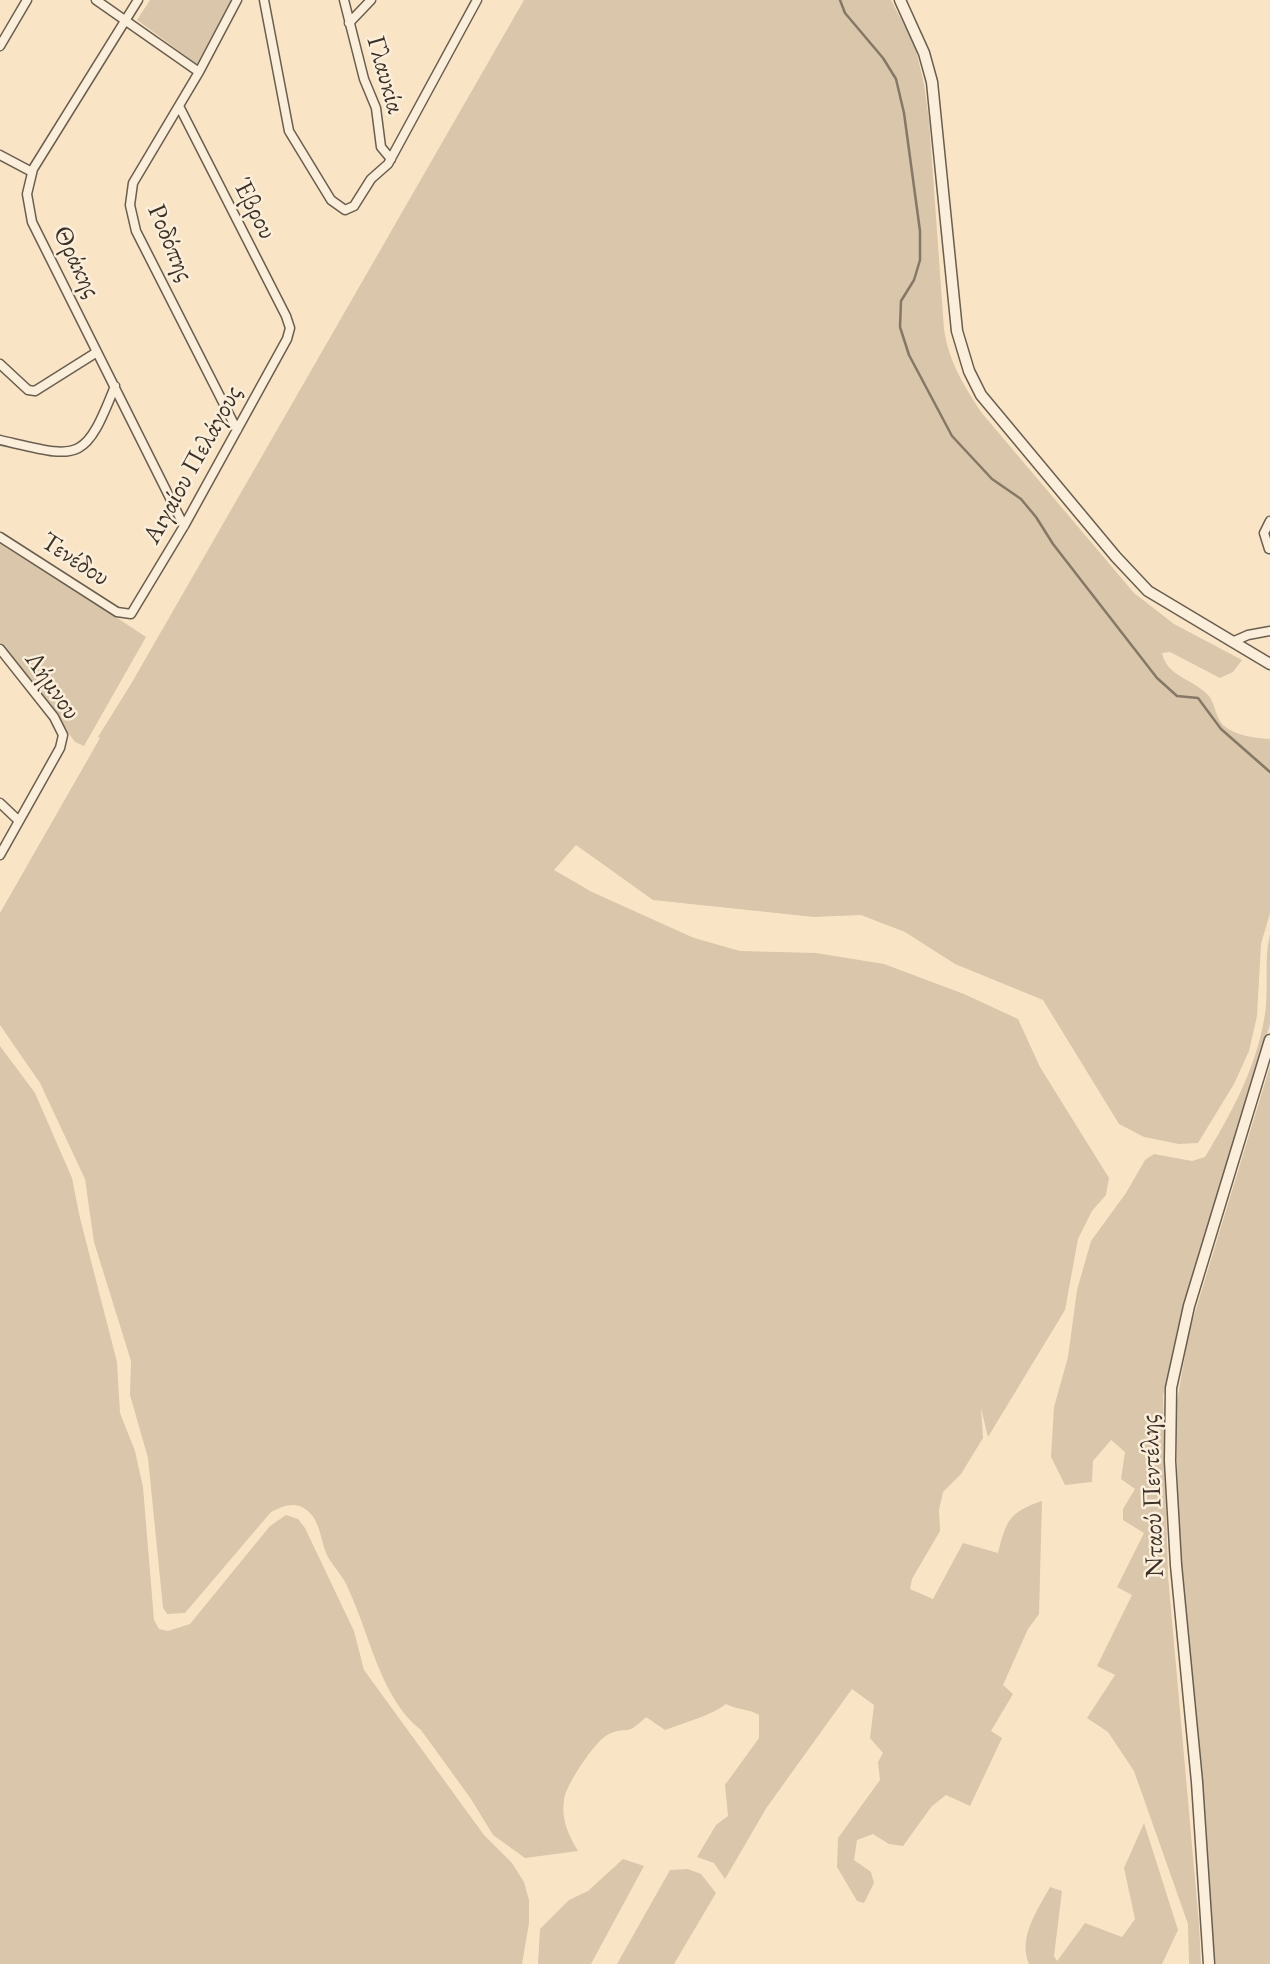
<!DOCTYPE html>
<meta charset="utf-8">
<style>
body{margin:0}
canvas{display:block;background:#f9e5c6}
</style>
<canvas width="1270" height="1964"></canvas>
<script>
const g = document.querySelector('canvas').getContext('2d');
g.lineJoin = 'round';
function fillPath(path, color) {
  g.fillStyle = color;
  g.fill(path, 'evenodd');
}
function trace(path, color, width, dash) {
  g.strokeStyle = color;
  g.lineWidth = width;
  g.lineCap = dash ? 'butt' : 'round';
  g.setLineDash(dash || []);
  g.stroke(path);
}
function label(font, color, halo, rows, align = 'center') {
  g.font = font + ' "EB Garamond",serif';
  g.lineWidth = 5;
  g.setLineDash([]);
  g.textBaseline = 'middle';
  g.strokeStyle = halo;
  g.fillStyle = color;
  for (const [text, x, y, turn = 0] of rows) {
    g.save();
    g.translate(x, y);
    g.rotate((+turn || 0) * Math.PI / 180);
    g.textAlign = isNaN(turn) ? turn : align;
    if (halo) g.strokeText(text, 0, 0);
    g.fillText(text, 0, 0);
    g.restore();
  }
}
fillPath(new Path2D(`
 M150,0H231L197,64L137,20Z
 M524,0H891L915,46L924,84L929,120L944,329C949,362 963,384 981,412L1134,593L1174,624L1242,660L1233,672L1220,678L1170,652L1162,653C1167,677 1194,679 1209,696C1215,704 1216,718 1223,725C1236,736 1254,738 1270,739V913L1261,944L1257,1016L1249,1051L1234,1084L1198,1143L1179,1144L1144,1137L1119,1124L1043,1000L955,964L905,932L861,915L814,917L653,900L576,845L554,870L592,892L694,938L740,951L816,953L884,964L964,994L1018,1019L1040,1067L1109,1178L1106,1195L1092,1211L1078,1239L1065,1310L988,1437L981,1408L983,1438L961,1474L943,1492L939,1510L940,1531L912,1579L910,1589L933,1599L963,1543L998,1553C1006,1521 1009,1512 1042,1501L1039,1614L1028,1629L1003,1685L1013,1694L991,1731L1002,1738L970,1806L946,1795L932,1806L903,1846L889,1844L873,1834L857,1840L854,1860L871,1872L874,1883L864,1903L857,1901L837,1867L838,1838L880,1780L878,1762L883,1753L870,1738L874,1705L852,1689L767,1807L725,1879L714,1863L697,1857L716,1825L728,1816L725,1785L759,1738V1715C749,1709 738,1710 726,1704C712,1715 684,1723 665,1730L646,1717C624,1738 630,1725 609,1734C596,1739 565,1786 564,1800C561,1818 568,1835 578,1851L525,1858L493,1835L471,1799L421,1730C379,1697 369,1630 346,1584C341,1574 333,1566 328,1557C321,1544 321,1524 310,1513C297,1500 285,1505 271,1512L185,1613L167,1614L163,1608L148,1458L130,1395L131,1361L94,1242L85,1179L40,1083L0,1025V913L100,738L98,737L131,684Z
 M0,540L146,637L84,746L75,742L0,642Z
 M1270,934V1024L1180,1317L1163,1396L1168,1576L1199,1924L1201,1964H1189L1188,1924L1134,1771L1108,1732L1087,1718L1115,1675L1097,1666L1132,1595L1117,1587L1144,1533L1123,1520V1509L1135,1489L1121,1479L1125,1452L1111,1440L1093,1461L1092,1482L1065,1485L1051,1457L1054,1407L1068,1357L1077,1290L1091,1241L1126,1193L1145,1160L1154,1154L1192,1161L1205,1157C1231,1114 1255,1070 1264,1020C1270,992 1263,962 1270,934Z
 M0,1046L35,1093L72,1178L80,1218L117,1362L120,1413L135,1451L143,1487L154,1620L159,1629L168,1631L190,1624L270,1526L286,1515L298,1519L305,1528L354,1631L364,1670L484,1835L512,1863L524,1882L529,1900V1923L522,1964H0Z
 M1270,1066V1964H1214L1207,1847L1179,1557L1176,1407L1189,1332Z
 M1144,1823L1178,1930L1162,1964H1029C1018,1937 1037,1911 1050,1887L1062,1891L1054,1956L1057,1961L1085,1923L1122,1937L1135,1919L1124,1868Z
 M623,1859L644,1866L591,1964H538L540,1929L569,1900L588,1891Z
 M688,1869L701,1874L716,1893L674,1964H617L670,1870Z`), '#d9c6ab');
trace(new Path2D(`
 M840,0L845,13L883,58L896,79L904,113L920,231V260L914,280L901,301L900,327L909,355L952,436L992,479L1021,499L1036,517L1053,544L1157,678L1177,696L1198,698L1221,729L1270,772`), '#867866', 2.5);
const minor = new Path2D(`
 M96,0L199,72
 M138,0L33,169L27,194L32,222L184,526
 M237,0L199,72L133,183L130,205L136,231L237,430
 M264,0L289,131L331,200L345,210L354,206L371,179L388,164L477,0
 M344,0L364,79L376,108L381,147L391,159
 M349,23L371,0
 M0,46L27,0
 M0,155L32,172
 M0,364L28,390L35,391L97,352
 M0,440C79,458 84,465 115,386
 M0,537L117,612L131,614L184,526L287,339L290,328L286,316L179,106
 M1269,549L1264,533L1270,521
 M1232,642L1248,635L1270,631
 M0,649L54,717L63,735L60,748L0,855
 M0,803L19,821`);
const tertiary = new Path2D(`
 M900,0L924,53L932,82L957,331L969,371L981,395L1116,557L1148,591L1270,664
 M1209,1964L1197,1782L1176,1565L1170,1461L1171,1388L1189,1306L1270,1040`);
trace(minor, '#6a5e4f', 11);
trace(tertiary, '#6a5e4f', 13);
trace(minor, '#fbeeda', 8);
trace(tertiary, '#fbeeda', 10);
label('26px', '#3b3127', '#fbeeda', [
 ["Γλαυκία",385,75,74],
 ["Έβρου",254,209,63],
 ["Ροδόπης",170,243,67],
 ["Θράκης",76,262,64],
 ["Αιγαίου Πελάγους",193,465,-61],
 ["Τενέδου",75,560,33],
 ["Λήμνου",52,686,55],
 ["Νταού Πεντέλης",1153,1496,-92]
]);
</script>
